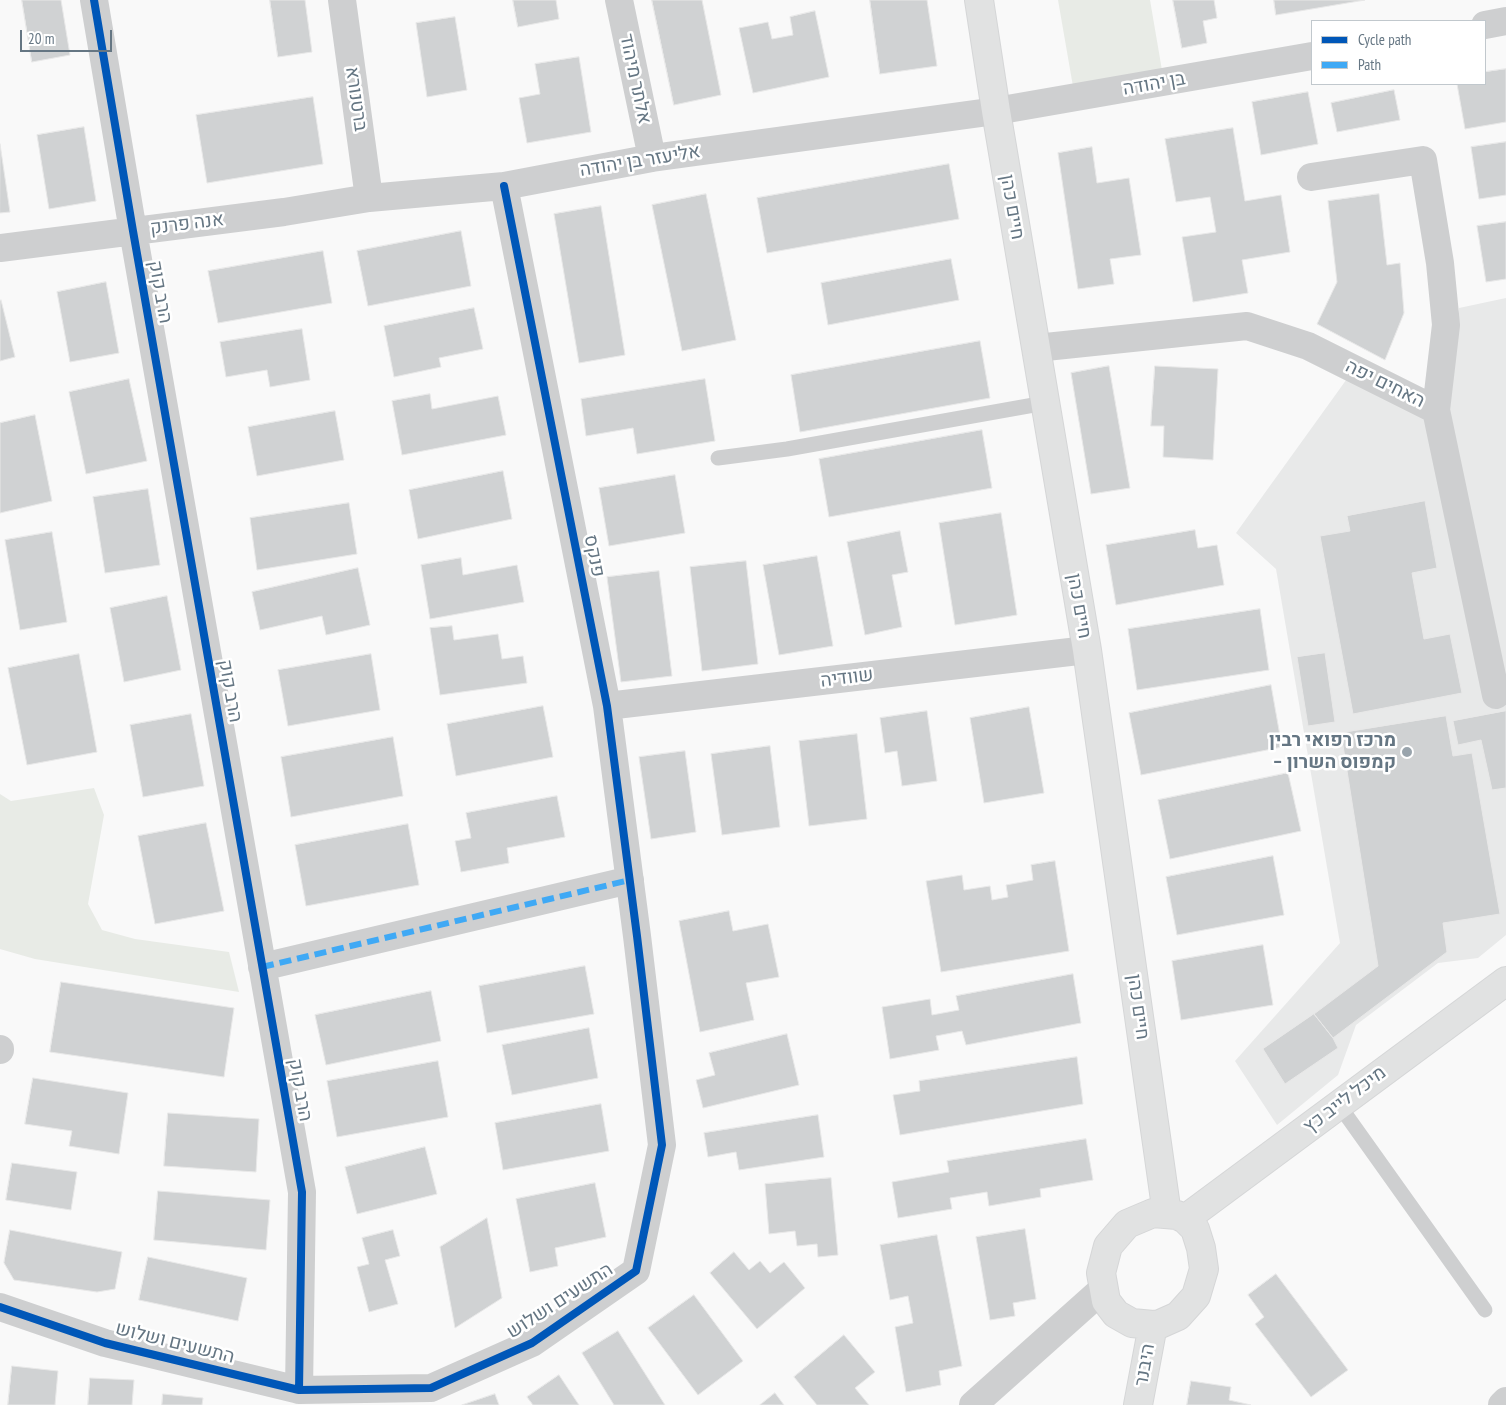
<!DOCTYPE html>
<meta charset="utf-8">
<style>
body{margin:0}
#map{position:relative;width:1506px;height:1405px;overflow:hidden;background:#f9f9f9;font-family:"PT Sans Narrow",sans-serif}
canvas{display:block}
.legend{position:absolute;left:1311px;top:20px;width:175px;height:65px;box-sizing:border-box;background:#fff;border:1px solid #c1c8cd;margin:0;padding:6px 9px;list-style:none;font-size:15px;color:#657683}
.legend li{display:flex;align-items:center;gap:10px;height:25px}
.legend b{width:25px;border:1px solid #c1c8cd}
.scale{position:absolute;left:20px;top:30px;width:92px;height:22px;box-sizing:border-box;border:2px solid #657683;border-top:0;padding-left:6px;font-size:15px;line-height:18px;white-space:nowrap;color:#657683;-webkit-text-stroke:4px #fff;paint-order:stroke}
</style>
<div id="map">
<canvas width="1506" height="1405"></canvas>
<ul class="legend">
<li><b style="height:6px;background:#0057b8"></b>Cycle path</li>
<li><b style="height:6px;background:#3fa9f5"></b>Path</li>
</ul>
<div class="scale">20 m</div>
</div>
<script>
const g = document.querySelector('canvas').getContext('2d');
g.lineJoin = 'round';
function fillPath(path, color) {
  g.fillStyle = color;
  g.fill(path, 'evenodd');
}
function trace(path, color, width, dash) {
  g.strokeStyle = color;
  g.lineWidth = width;
  g.lineCap = dash ? 'butt' : 'round';
  g.setLineDash(dash || []);
  g.stroke(path);
}
function label(font, color, halo, rows, align = 'center') {
  g.font = font + ' "PT Sans Narrow",Heebo,sans-serif';
  g.lineWidth = 5;
  g.setLineDash([]);
  g.textBaseline = 'middle';
  g.strokeStyle = halo;
  g.fillStyle = color;
  for (const [text, x, y, turn = 0] of rows) {
    g.save();
    g.translate(x, y);
    g.rotate((+turn || 0) * Math.PI / 180);
    g.textAlign = isNaN(turn) ? turn : align;
    if (halo) g.strokeText(text, 0, 0);
    g.fillText(text, 0, 0);
    g.restore();
  }
}
fillPath(new Path2D(`
 M1506,298V935L1478,958L1438,963L1356,1025L1338,1075L1277,1125L1235,1061L1340,943L1276,569L1236,533L1349,376L1450,399L1459,308Z`), '#e8e9e9');
fillPath(new Path2D(`
 M1058,0H1150L1164,82L1075,98Z
 M94,788L104,815L88,904L102,930L135,939L229,952L239,992L35,959L0,949V794L11,801Z`), '#e8ebe6');
const building = new Path2D(`
 M22,0H61L70,55L32,62Z
 M270,0H305L312,52L278,57Z
 M513,0H556L559,19L518,27Z
 M652,0H702L721,95L674,105Z
 M870,0H927L937,66L880,74Z
 M1173,0H1214L1217,18L1203,21L1207,43L1182,48Z
 M1274,0H1365L1276,15Z
 M815,11L829,77L753,93L739,28L768,22L772,39L793,35L790,17Z
 M455,17L467,90L427,97L416,23Z
 M579,57L591,132L527,143L519,98L540,94L535,64Z
 M1506,69V122L1465,129L1457,84H1485V72Z
 M1394,90L1400,120L1337,132L1331,103Z
 M1308,92L1318,144L1261,155L1252,102Z
 M313,97L323,164L207,183L196,115Z
 M84,127L96,201L49,209L37,135Z
 M1233,128L1245,201L1281,195L1290,252L1242,260L1248,293L1193,302L1182,237L1216,232L1210,197L1176,202L1165,139Z
 M1506,142V195L1479,199L1471,147Z
 M0,144L10,212L0,213Z
 M1092,147L1097,183L1129,178L1141,255L1110,259L1114,284L1078,289L1058,153Z
 M949,164L959,219L767,253L757,198Z
 M706,194L736,340L682,351L652,205Z
 M1379,194L1387,265L1400,263L1404,313L1385,360L1317,324L1337,282L1328,201Z
 M601,206L625,355L579,363L554,214Z
 M1506,222V279L1486,282L1477,226Z
 M461,231L471,286L368,306L357,251Z
 M323,251L332,303L218,323L208,271Z
 M951,259L959,300L828,325L821,283Z
 M106,282L119,353L70,362L57,292Z
 M1,300L15,357L0,361V301Z
 M474,308L483,349L439,358L441,367L394,377L384,326Z
 M302,329L310,380L270,387L267,370L226,377L220,342Z
 M980,341L990,398L800,432L791,375Z
 M1109,366L1130,488L1091,494L1071,373Z
 M1155,366L1218,369L1213,460L1163,457L1164,426H1151Z
 M129,379L147,461L86,474L69,392Z
 M705,379L715,441L637,454L633,428L586,436L581,399Z
 M430,394L432,409L498,396L506,435L402,455L392,401Z
 M335,411L344,460L257,476L248,427Z
 M35,415L52,501L0,513V423Z
 M982,430L992,488L829,517L819,459Z
 M503,471L512,519L418,539L409,490Z
 M675,475L685,533L609,546L599,488Z
 M148,489L160,565L105,573L93,497Z
 M1425,501L1437,568L1412,573L1424,639L1450,634L1462,693L1353,714L1320,536L1350,531L1347,516Z
 M349,503L357,554L257,570L250,518Z
 M1001,513L1017,615L955,625L939,523Z
 M1195,530L1198,548L1217,545L1224,585L1116,605L1106,545Z
 M900,531L908,572L892,575L902,627L865,635L847,542Z
 M52,532L67,622L20,630L5,540Z
 M817,556L833,646L779,655L763,565Z
 M461,558L463,575L517,565L524,602L430,619L421,565Z
 M746,561L758,664L702,671L690,567Z
 M358,568L370,625L326,635L322,616L260,630L252,592Z
 M659,571L672,676L621,682L607,577Z
 M167,596L181,670L124,682L110,608Z
 M1260,609L1269,670L1137,690L1128,629Z
 M452,626L454,640L498,634L502,659L523,656L527,683L440,695L430,628Z
 M1325,653L1335,722L1308,726L1297,657Z
 M79,654L97,752L27,765L8,668Z
 M371,654L380,710L288,726L278,670Z
 M1271,685L1282,747L1141,775L1129,713Z
 M543,706L553,757L456,776L447,724Z
 M1029,707L1044,793L984,803L970,718Z
 M927,711L937,781L902,786L897,751L885,753L880,718Z
 M1506,711V788L1492,790L1481,740L1458,745L1453,721Z
 M191,714L204,786L143,797L130,725Z
 M1446,716L1453,756L1472,753L1500,914L1443,923L1447,952L1333,1038L1314,1014L1378,966L1341,733Z
 M857,734L867,819L809,826L799,741Z
 M393,737L403,796L291,817L281,757Z
 M770,746L780,827L722,835L711,754Z
 M685,751L696,832L651,839L639,757Z
 M1288,773L1301,831L1170,859L1158,800Z
 M557,796L565,837L507,848L509,863L461,872L455,841L471,838L466,813Z
 M206,823L224,911L155,924L138,836Z
 M408,824L419,885L306,906L295,845Z
 M1273,856L1284,915L1177,935L1166,877Z
 M1055,861L1069,951L941,972L926,881L962,875L964,890L990,886L992,900L1008,897L1006,885L1033,880L1031,865Z
 M729,911L733,931L768,924L779,977L746,983L754,1020L700,1032L679,921Z
 M1263,945L1273,1005L1181,1020L1172,961Z
 M585,966L594,1014L487,1033L479,986Z
 M1073,974L1081,1023L966,1045L962,1031L936,1036L939,1050L890,1059L882,1007L930,999L932,1015L959,1010L956,996Z
 M61,982L234,1008L224,1077L50,1052Z
 M431,991L441,1041L326,1065L315,1015Z
 M1314,1014L1333,1038L1338,1048L1285,1084L1263,1049Z
 M589,1028L598,1078L512,1095L502,1045Z
 M787,1034L799,1085L703,1108L696,1080L715,1075L709,1053Z
 M1077,1057L1083,1104L900,1135L893,1095L920,1091L919,1081Z
 M438,1061L448,1117L337,1137L327,1081Z
 M33,1078L128,1093L119,1154L69,1146L72,1131L25,1124Z
 M601,1104L609,1151L503,1170L495,1123Z
 M168,1113L259,1119L256,1172L164,1166Z
 M818,1115L824,1157L739,1170L736,1152L708,1157L704,1133Z
 M1086,1139L1093,1180L1040,1189L1041,1197L989,1206L987,1192L950,1198L952,1209L898,1218L892,1182L949,1172L947,1161Z
 M425,1147L437,1194L357,1214L345,1167Z
 M12,1163L77,1172L71,1210L6,1200Z
 M831,1178L838,1255L818,1257L817,1244L797,1246L795,1231L769,1234L765,1184Z
 M595,1183L606,1237L555,1248L558,1266L530,1272L516,1199Z
 M158,1191L270,1200L266,1250L154,1240Z
 M487,1218L502,1298L455,1328L440,1247Z
 M1025,1229L1036,1299L1013,1303L1015,1316L990,1320L976,1237Z
 M10,1230L122,1252L115,1289L97,1292L14,1280L4,1263Z
 M393,1230L400,1256L385,1260L398,1304L369,1312L357,1267L369,1264L362,1238Z
 M937,1235L962,1366L939,1371L941,1385L906,1392L895,1327L913,1323L908,1296L890,1300L880,1245Z
 M734,1252L749,1270L760,1261L770,1273L784,1262L805,1288L757,1329L710,1273Z
 M148,1257L247,1278L238,1321L139,1300Z
 M1276,1274L1348,1370L1311,1397L1255,1324L1264,1317L1248,1295Z
 M694,1295L743,1361L698,1395L648,1328Z
 M618,1331L665,1405H614L582,1353Z
 M844,1335L875,1372L855,1388L869,1405H817L794,1377Z
 M12,1366L58,1371L55,1405H8Z
 M559,1375L579,1405H533L527,1397Z
 M90,1378L134,1380L132,1405H88Z
 M1191,1381L1231,1387L1229,1400L1251,1405H1187Z
 M775,1393L784,1405H760Z
 M163,1394L203,1398L202,1405H162Z
 M495,1394L499,1405H462Z`);
fillPath(building, '#d0d2d3');
trace(building, '#e8e8e8', 1);
const secondary = new Path2D(`
 M979,0L996,111L1087,650L1167,1214
 M1153,1213L1177,1215L1185,1219L1195,1229L1201,1248L1204,1269L1196,1296L1178,1316L1160,1324L1153,1325L1132,1323L1116,1314L1106,1301L1101,1273L1108,1246L1127,1224Z
 M1185,1219L1506,981
 M1138,1405L1153,1325`);
trace(secondary, '#d5d6d7', 30);
trace(new Path2D(`
 M718,458L787,449L1045,403
 M1339,1105L1485,1310`), '#cecfd0', 15);
trace(new Path2D(`
 M94,0L133,231L302,1192L299,1390
 M342,0L369,198
 M619,0L652,158
 M1485,25L1506,21
 M0,248L284,212L369,198L504,186L652,158L996,111L1312,56
 M1036,348L1247,326L1308,346L1436,410L1446,325L1440,263L1423,160L1311,177
 M1436,410L1496,695
 M607,706L1087,650
 M262,967L630,880
 M0,1050V1049
 M0,1307L105,1343L299,1390L431,1388L532,1343L636,1271L662,1145L637,936L607,706L504,186
 M973,1405L1103,1289
 M1502,1405L1506,1401`), '#cecfd0', 28);
trace(secondary, '#e1e2e2', 28);
trace(new Path2D(`
 M262,967L630,880`), '#3fa9f5', 6, [12, 6]);
trace(new Path2D(`
 M94,0L133,231L302,1192L299,1390
 M0,1307L105,1343L299,1390L431,1388L532,1343L636,1271L662,1145L637,936L607,706L504,186`), '#0057b8', 8);
for (const [x, y, r, color] of [
 [1407,752,6,"#99a4ac"]
]) {
  const dot = new Path2D();
  dot.arc(x, y, r, 0, 2 * Math.PI);
  g.fillStyle = color;
  g.fill(dot);
  trace(dot, '#fff', 2);
}
label('19px', '#657683', '#fff', [
 ["אלתר מיהוד",635,79,78],
 ["בן יהודה",1154,84,-10],
 ["ברטנורא",356,99,82],
 ["אליעזר בן יהודה",640,161,-9],
 ["חיים כהן",1012,207,80],
 ["אנה פרנק",187,224,-7],
 ["הרב קוק",160,292,80],
 ["האחים יפה",1385,384,26],
 ["פנקס",594,556,79],
 ["חיים כהן",1079,606,80],
 ["שוודיה",847,678,-7],
 ["הרב קוק",230,691,80],
 ["חיים כהן",1138,1007,82],
 ["הרב קוק",300,1090,80],
 ["מיכל לייב כץ",1345,1100,-37],
 ["התשעים ושלוש",560,1301,-33],
 ["התשעים ושלוש",175,1343,14],
 ["היבנר",1145,1365,-80]
]);
label('bold 19px', '#657683', '#fff', [
 ["מרכז רפואי רבין",1396,741],
 ["– קמפוס השרון",1396,763]
], 'right');
</script>
